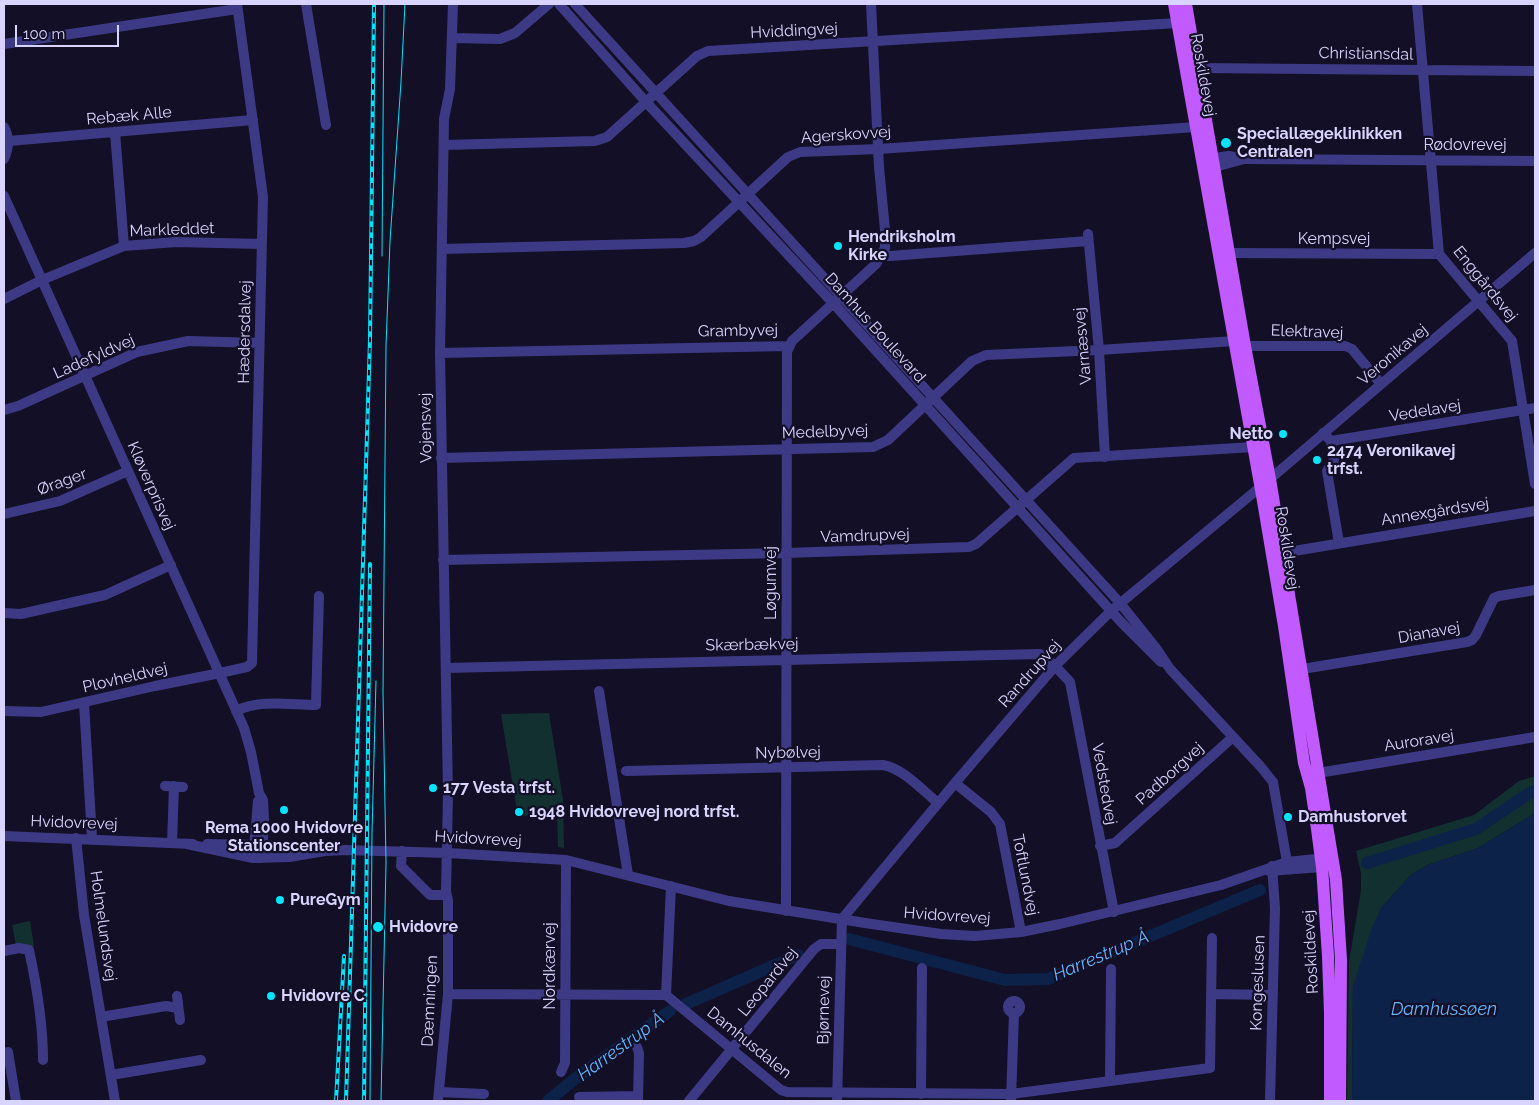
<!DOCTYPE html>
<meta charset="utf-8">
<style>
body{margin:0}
#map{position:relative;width:1539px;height:1105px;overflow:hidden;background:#130f26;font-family:Raleway,sans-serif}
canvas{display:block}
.frame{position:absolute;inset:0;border:5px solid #d9d4ff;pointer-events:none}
.scale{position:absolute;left:15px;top:25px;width:104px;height:22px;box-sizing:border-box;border:2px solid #d9d4ff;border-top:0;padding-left:6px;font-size:15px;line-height:18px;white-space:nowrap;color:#d9d4ff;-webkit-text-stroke:4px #130f26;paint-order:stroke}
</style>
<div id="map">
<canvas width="1539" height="1105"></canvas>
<div class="frame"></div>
<div class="scale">100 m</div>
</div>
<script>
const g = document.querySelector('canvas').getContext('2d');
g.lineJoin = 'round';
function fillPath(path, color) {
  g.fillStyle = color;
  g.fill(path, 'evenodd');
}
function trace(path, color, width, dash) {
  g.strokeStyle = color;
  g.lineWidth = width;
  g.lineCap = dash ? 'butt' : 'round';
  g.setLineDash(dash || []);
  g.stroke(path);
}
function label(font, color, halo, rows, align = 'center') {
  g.font = font + ' Raleway,sans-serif';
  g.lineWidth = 4.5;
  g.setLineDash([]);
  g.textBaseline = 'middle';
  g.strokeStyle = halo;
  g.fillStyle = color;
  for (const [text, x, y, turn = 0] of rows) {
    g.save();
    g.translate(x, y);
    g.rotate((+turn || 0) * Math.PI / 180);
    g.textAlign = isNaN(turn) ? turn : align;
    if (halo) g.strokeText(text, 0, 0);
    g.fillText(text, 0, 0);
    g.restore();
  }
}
fillPath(new Path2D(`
 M549,713L563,800L564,848L558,847L557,811L518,817L501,714Z
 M1535,776V813L1478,848L1427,865L1411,875L1381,908L1353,986L1352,1101H1347L1349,962L1361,890V873L1356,851L1474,815L1519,781Z
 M30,921L34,946L29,947L16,945L12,925Z`), '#12302f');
fillPath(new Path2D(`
 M1535,813V1101H1352L1353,986L1372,927L1381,908L1411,875L1427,865L1478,848Z`), '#0c2248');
trace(new Path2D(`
 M1367,863L1476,829L1528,794L1535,791
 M849,939L1005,980L1048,979L1260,890
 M686,1004L798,955
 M548,1101L576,1078L670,1011`), '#0c2248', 12);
trace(new Path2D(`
 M306,4L326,125
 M559,4L646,102L833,303L1121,622L1161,662
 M575,4L1120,603L1156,648L1170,669L1261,767L1273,782L1287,862
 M1417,4L1439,254L1512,341L1535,484
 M452,38L500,39L515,33L549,4
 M4,44L237,9
 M1197,68L1535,71
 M4,127C10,138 9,148 4,159
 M115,132L124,246
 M9,141L253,120
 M444,145L595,141L607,137L697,56L708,51L1178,23
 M1207,159L1229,156L1245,159L1535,161
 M1208,169L1244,159
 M4,196L244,728L251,752L259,793L263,800L264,819L262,858
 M1088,234L1099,350L1105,457
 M442,249L684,243L694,241L701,237L788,157L800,152L879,149L1196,127
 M1229,253L1439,254
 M882,255L890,256L1088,241
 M4,299L42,280L124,246L176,242L262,244
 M1245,346H1345L1352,349L1381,384
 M440,353L788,346
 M4,410L18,406L137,352L188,341L259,343
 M1323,433L1331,441L1535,408
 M1331,441L1334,460L1327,471L1339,543
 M441,458L873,447L888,440L972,361L986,355L1099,350L1235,341
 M4,514L60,501L128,471
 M1282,553L1535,511
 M443,560L786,553L969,547L976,544L1074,458L1253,447
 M4,613L21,614L105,595L171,565
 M446,668L1040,654L1055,666L1070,682L1114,912
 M1302,669L1467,642L1472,640L1476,635L1494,598L1499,596L1535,590
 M599,691L628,875
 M84,703L92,838
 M4,711L41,712L155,686L220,673L247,667L252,663L263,197L237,4
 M236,711C260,699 290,705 316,705L319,596
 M626,771L883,765C904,769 922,790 938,803
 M1312,774L1535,737
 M955,783L991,812L1000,824L1021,932
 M165,786L183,787
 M4,836L193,844
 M76,838L84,915L115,1101
 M172,843L174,786
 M187,844L253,858L289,857L325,851L345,850L448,853L566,860L729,901L865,923L941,934L975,936L1021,932L1060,924L1221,885L1287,862L1326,858
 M207,844L263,845L312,849
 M1100,846L1115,843L1233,737
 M254,849L258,801
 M402,851L401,866L430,895H447
 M1269,871L1322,867L1328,861
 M786,911L787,352L792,341L876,264L885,248V230L879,167L871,4
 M842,919L955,783L1055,666L1111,611L1270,479L1535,253
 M4,951L19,948L29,950C37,987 43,1022 43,1060
 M448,994L666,995L781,1090L787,1092L1011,1094L1210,1068L1212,938
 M1211,994L1273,995
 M666,995L671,886
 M177,996L180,1020
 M1008 1007a6 6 0 1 1 12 0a6 6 0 1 1-12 0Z
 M101,1017L166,1006L178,1008
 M637,1047L639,1053L638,1101
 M4,1053L8,1052L16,1101
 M561,1072L565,1063L566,860
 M111,1075L201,1060
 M1110,1081L1111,969
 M439,1092L484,1094
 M921,1094L922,968
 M579,1097L638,1096
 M438,1101L448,994V900L446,892L448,793L440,353L444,119L450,89L453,4
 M689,1101L814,949L821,944H840
 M837,1101L842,919
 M1011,1101L1014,1013
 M1270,1101L1275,908L1272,866`), '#3d3a85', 10);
trace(new Path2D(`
 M1174,4L1263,501L1284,626L1304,763L1311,788L1317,829L1322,867L1328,956L1330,1013V1101
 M1186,4L1245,346L1270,479L1336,880L1341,960L1340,1101`), '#c25bff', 12);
trace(new Path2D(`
 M382,256L384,4
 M370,1101L372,833L376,681
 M381,1101L386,863L383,693L386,346L390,241L401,82L405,4`), '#00e5ff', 1);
const rail = new Path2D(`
 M336,1101L344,956
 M346,1101L370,339L374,4
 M364,1101L370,564`);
trace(rail, '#00e5ff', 4);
trace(rail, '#130f26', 2, [5.5]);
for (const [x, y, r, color] of [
 [1226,143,6,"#00e5ff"],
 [838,246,5,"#00e5ff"],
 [1283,434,5,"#00e5ff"],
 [1317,460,5,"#00e5ff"],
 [433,788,5,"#00e5ff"],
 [284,810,5,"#00e5ff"],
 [519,812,5,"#00e5ff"],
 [1288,817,5,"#00e5ff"],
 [280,900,5,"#00e5ff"],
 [378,927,6,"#00e5ff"],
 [271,996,5,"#00e5ff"]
]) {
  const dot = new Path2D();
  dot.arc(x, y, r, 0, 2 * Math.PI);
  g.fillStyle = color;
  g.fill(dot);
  trace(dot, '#130f26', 2);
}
label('16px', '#d9d4ff', '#130f26', [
 ["Hviddingvej",794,31,-3],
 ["Christiansdal",1366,54,1],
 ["Roskildevej",1203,75,80],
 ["Rebæk Alle",129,116,-5],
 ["Agerskovvej",846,135,-4],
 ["Rødovrevej",1465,145],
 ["Markleddet",172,230,-2],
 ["Kempsvej",1334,239],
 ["Enggårdsvej",1485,284,51],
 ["Damhus Boulevard",875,328,48],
 ["Grambyvej",738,331,-1],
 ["Hædersdalvej",245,332,-89],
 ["Elektravej",1307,332,2],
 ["Varnæsvej",1083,346,-95],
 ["Veronikavej",1393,355,-40],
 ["Ladefyldvej",94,357,-24],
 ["Vedelavej",1425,411,-9],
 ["Vojensvej",426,428,-91],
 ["Medelbyvej",825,432,-2],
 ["Ørager",62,482,-20],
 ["Kløverprisvej",151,486,66],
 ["Annexgårdsvej",1435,512,-9],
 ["Vamdrupvej",865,536,-2],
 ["Roskildevej",1287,548,81],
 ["Løgumvej",771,583,-90],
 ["Dianavej",1429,633,-10],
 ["Skærbækvej",752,645,-1],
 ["Randrupvej",1030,674,-48],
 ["Plovheldvej",125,678,-13],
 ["Auroravej",1419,741,-9],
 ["Nybølvej",788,753,-1],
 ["Padborgvej",1170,774,-42],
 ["Vedstedvej",1104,784,80],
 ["Hvidovrevej",74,823,2],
 ["Hvidovrevej",478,839,3],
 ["Toftlundvej",1025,875,79],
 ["Hvidovrevej",947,916,4],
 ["Holmelundsvej",103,926,82],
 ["Roskildevej",1311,952,-93],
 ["Nordkærvej",550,966,-90],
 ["Leopardvej",768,982,-51],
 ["Kongeslusen",1258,983,-88],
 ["Dæmningen",430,1001,-87],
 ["Bjørnevej",824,1010,-89],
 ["Damhusdalen",749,1043,39]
]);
label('bold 16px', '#d9d4ff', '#130f26', [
 ["Speciallægeklinikken",1237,134],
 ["Centralen",1237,152],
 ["Hendriksholm",848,237],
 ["Kirke",848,255],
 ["Netto",1273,434,"right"],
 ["2474 Veronikavej",1327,451],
 ["trfst.",1327,469],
 ["177 Vesta trfst.",443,788],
 ["1948 Hvidovrevej nord trfst.",529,812],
 ["Damhustorvet",1298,817],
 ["Rema 1000 Hvidovre",284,828,"center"],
 ["Stationscenter",284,846,"center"],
 ["PureGym",290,900],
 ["Hvidovre",389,927],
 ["Hvidovre C",281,996]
], 'left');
label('italic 18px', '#62b6ff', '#130f26', [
 ["Harrestrup Å",1101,956,-23],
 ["Damhussøen",1444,1010],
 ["Harrestrup Å",621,1047,-36]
]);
</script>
